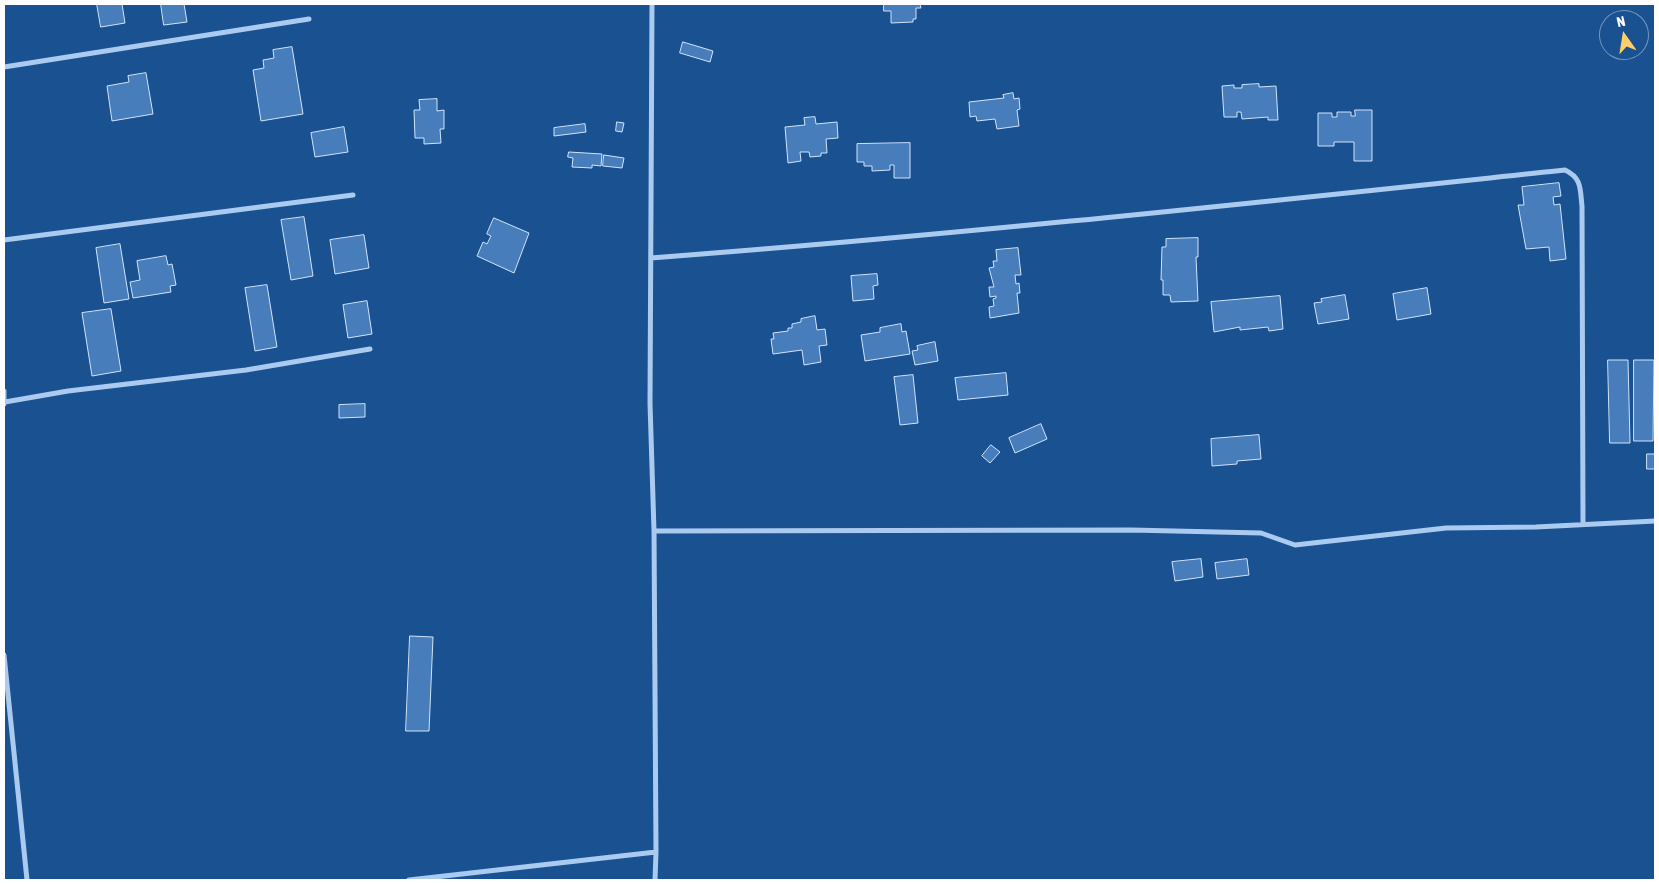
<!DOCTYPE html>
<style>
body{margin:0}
#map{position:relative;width:1659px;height:884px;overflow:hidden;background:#1a5191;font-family:"Asap Condensed",sans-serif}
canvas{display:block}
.frame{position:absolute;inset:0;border:5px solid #fff;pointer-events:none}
.north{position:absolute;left:1599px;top:10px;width:50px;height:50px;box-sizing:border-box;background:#1a5191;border:1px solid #7697bd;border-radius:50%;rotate:347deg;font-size:14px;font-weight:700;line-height:20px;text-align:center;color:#fff}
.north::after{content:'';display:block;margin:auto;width:18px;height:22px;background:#ffcf67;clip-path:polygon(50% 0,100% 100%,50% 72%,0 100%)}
</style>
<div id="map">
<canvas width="1659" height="884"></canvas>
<div class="frame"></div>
<div class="north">N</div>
</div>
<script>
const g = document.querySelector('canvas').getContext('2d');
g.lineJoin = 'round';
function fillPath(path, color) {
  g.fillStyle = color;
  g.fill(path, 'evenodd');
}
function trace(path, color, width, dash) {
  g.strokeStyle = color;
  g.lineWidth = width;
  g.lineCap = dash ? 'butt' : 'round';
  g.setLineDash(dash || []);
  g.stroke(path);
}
const building = new Path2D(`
 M97,4H122L125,23L101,27Z
 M161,4H184L187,22L164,25Z
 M884,4H920L921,8H916V19H913V22L891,23V11H884Z
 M683,42L713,51L710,62L680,53Z
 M292,47L303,114L261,121L253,70L264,68L263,60L274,58L273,50Z
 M146,73L153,114L112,121L107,86L129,82L128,76Z
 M1259,84V87L1276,86L1278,120H1268V117L1242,119L1241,112H1237V117H1224L1222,86L1234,85V88H1242V85Z
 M1013,93L1014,99L1019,98L1020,109L1017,110L1019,126L997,129L995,119L977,121L976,116L970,117L969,102L1004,98L1003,95Z
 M437,99V111L444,110V129H440L441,143L424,144V138H415L414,110H420L419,100Z
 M1355,110H1372V161H1354V142H1334V146H1318V113H1332V117H1337V112H1351V116H1355Z
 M815,117L816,124L837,122L838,138L826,139L827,153H821V156L810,157L809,152H800L801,161L788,163L785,127L805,125L804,118Z
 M617,122L624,123L622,132L616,131Z
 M585,124L586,132L554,136V128Z
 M344,127L348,152L315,157L311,133Z
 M910,143V178H894V165H890V170L872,171V166H864V162H857V144Z
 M569,152L602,154L601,166L592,165V168L572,167L573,158L568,157Z
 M604,155L624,158L622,168L603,166Z
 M1559,183L1561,196L1553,197L1554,205L1560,204L1566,259L1550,261L1549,247L1526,249L1518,205H1524L1522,187Z
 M304,217L313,276L291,280L281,220Z
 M494,218L529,233L514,273L477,256L483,242L487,244L491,236L487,234Z
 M364,235L369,268L335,274L330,240Z
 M1198,238V257H1196L1198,301L1171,302L1170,295H1163V280H1161L1162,247H1166V239Z
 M120,244L129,299L104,303L96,248Z
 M1018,248L1021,275H1015L1016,284L1019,283L1020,293H1017L1019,313L990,318L989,307L994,306L993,299L996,298V296L990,297L989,287H994L989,268L994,267L993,261H997L996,250Z
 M166,256L168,265L172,264L176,285L170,286L171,292L133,298L130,282L140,280L137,261Z
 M877,274L878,285L873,286L874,299L853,301L851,276Z
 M267,285L277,347L255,351L245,288Z
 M1427,288L1431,314L1397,320L1393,294Z
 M1345,295L1349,319L1318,324L1314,303L1322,302L1321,299Z
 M1280,296L1283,329L1269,331L1268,327L1240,330V327L1214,332L1211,302Z
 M367,301L372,334L348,338L343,305Z
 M111,309L121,371L92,376L82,313Z
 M815,316L817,330L825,329L827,345L819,346L821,362L804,365L802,350L773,354L771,339H774L773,333L788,331V328H792V324L801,322V319Z
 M901,324L902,332L906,331L910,354L865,361L861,335L880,332V328Z
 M935,342L938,361L915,365L912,351L918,350L917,346Z
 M1608,360H1628L1630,443H1610Z
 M1634,360H1654L1653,441H1634Z
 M1006,373L1008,395L958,400L955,378Z
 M913,375L918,423L900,425L894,377Z
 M365,404V417L339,418V405Z
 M1041,424L1047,439L1015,453L1009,438Z
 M1259,435L1261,459L1237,461V464L1212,466L1211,439Z
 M991,445L1000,452L990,463L982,456Z
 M1647,454H1655V469H1647Z
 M1201,559L1203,577L1175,581L1172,562Z
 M1247,559L1249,575L1217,579L1215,563Z
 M410,636L433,637L429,731H406Z`);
fillPath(building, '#477dba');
trace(building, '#d0e4fa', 1);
trace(new Path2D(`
 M652,4L650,403L654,531L1131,530L1261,533L1295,545L1446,528L1536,527L1655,521
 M4,67L309,19
 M4,240L353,195
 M651,258C956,235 1261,202 1565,170C1582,178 1580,189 1582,206L1583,524
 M4,391V404
 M5,402L68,391L246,370L370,349
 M654,531L656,852
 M4,655L27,880
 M409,880L656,852L655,880`), '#aacbef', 5);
</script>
